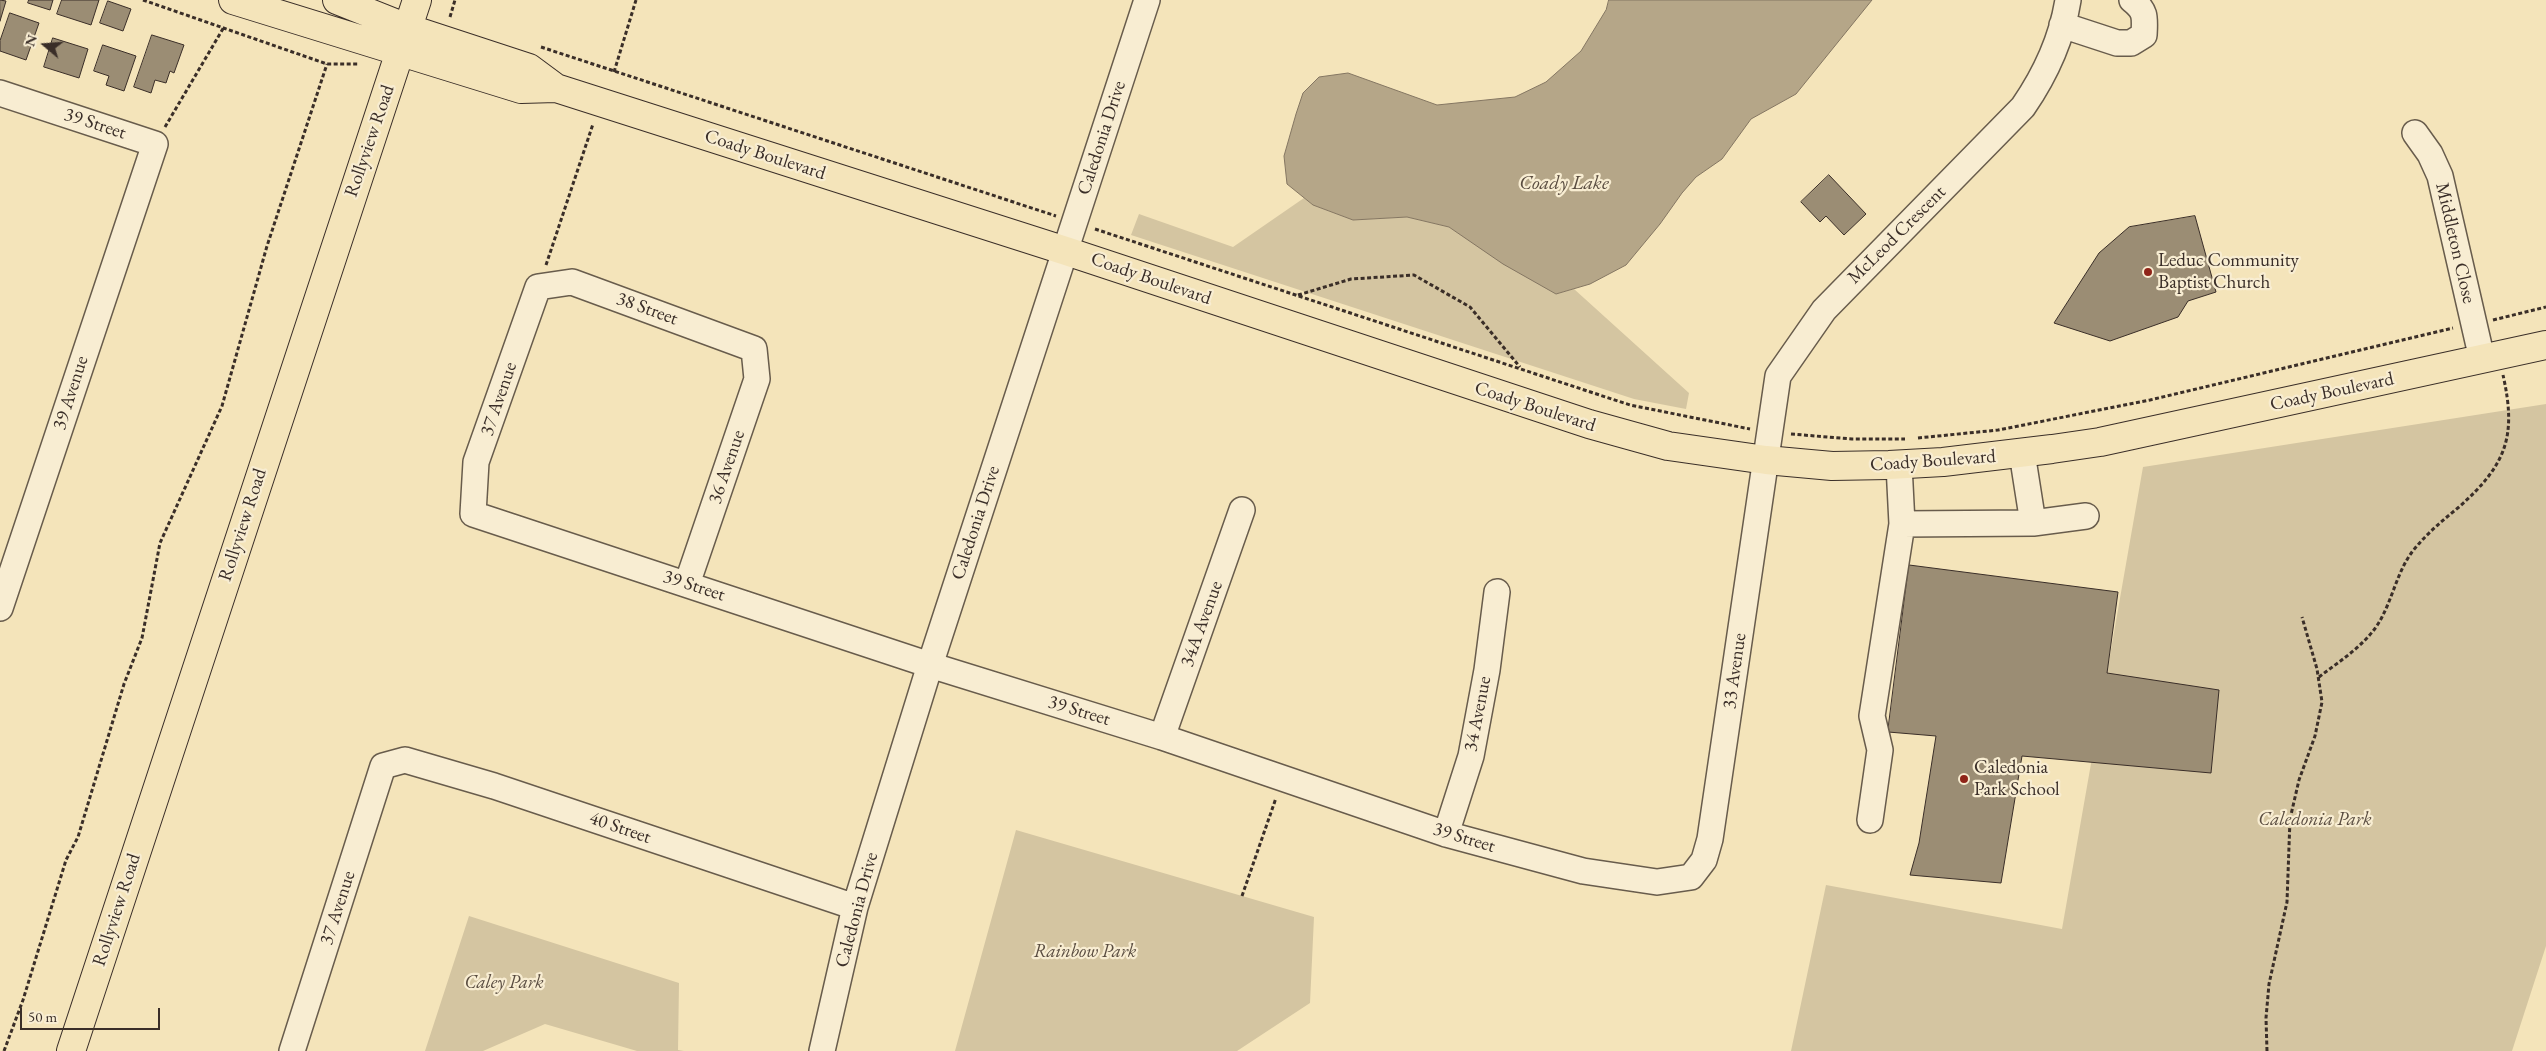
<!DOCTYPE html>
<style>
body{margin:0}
#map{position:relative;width:2546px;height:1051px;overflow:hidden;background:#f4e4ba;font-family:"EB Garamond",serif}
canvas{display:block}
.north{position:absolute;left:20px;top:20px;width:50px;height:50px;-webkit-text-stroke:4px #f8edd2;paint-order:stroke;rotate:288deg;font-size:14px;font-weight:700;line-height:20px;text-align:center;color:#3a2e28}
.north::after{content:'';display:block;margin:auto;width:18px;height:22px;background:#3a2e28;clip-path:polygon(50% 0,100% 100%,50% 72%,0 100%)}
.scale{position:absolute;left:20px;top:1008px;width:140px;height:22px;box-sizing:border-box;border:2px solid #3a2e28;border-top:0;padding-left:6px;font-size:15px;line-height:18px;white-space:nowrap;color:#3a2e28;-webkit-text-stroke:4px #f8edd2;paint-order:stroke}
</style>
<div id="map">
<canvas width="2546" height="1051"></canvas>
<div class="north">N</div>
<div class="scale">50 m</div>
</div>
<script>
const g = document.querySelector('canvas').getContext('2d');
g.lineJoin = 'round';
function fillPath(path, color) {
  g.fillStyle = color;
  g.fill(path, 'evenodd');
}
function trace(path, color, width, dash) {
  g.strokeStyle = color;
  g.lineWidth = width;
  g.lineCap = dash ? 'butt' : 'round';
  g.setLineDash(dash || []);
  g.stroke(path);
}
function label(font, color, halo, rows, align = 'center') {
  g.font = font + ' "EB Garamond",serif';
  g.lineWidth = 4.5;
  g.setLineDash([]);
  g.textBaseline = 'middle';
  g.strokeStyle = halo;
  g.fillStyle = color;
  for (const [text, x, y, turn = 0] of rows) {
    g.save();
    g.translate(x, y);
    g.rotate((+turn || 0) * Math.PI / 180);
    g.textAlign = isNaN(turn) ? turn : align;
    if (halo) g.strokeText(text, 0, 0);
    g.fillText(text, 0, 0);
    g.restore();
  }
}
fillPath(new Path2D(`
 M1304,198L1313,205L1353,220L1407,217L1449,227L1556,294L1574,289L1689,393L1686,409L1634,399L1131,235L1139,214L1233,247Z
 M2546,404V946L2512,1051H1791L1826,885L2062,929L2143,467Z
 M1016,830L1314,917L1310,1003L1237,1051H955Z
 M469,916L679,983L678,1050L684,1051H637L545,1024L483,1051H425Z`), '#d4c5a1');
const water = new Path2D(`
 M1609,0H1872L1796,94L1751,119L1722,159L1696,177L1682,193L1660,224L1626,265L1590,284L1556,294L1503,264L1449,227L1407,217L1353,220L1313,205L1287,184L1284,156L1296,114L1303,93L1319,77L1348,73L1437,105L1515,97L1546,82L1581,51L1606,10Z`);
fillPath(water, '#b5a688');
trace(water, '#847662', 1);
const building = new Path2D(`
 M0,0L6,1L0,21Z
 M29,0H53L50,10L28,3Z
 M62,0H99L91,25L57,14Z
 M108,1L131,9L123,31L100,23Z
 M10,13L39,23L26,60L0,51V41Z
 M152,35L184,45L174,73L170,71L166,83L155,80L151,93L134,87Z
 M53,38L88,49L79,78L44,67Z
 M103,45L136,56L124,91L106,85L109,76L94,71Z
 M1829,175L1866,214L1844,235L1826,216L1820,222L1801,202Z
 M2195,216L2216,292L2188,301L2178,317L2110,341L2054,323L2099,253L2129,227Z
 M1909,565L2118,592L2107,673L2219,690L2211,773L2022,756L2001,883L1910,875L1919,843L1936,736L1888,732Z`);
fillPath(building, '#9b8d74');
trace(building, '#3a2e28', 1);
const minor = new Path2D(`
 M2062,25L2117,43H2131L2144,35C2145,17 2146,11 2132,0
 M0,93L155,144L0,608
 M2415,133L2430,154L2440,176L2482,359
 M1899,465L1902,524L2033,523L2022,453
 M2033,523L2086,516
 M687,584L757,379L754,349L572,282L538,287L476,462L473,514L930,665L1162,737L1446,834L1583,871L1657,882L1691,877L1704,860L1710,839L1778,376L1824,310L2023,107C2045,75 2062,38 2068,0
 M1162,737L1242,510
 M1870,820L1880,750L1872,716L1902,524
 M1446,834L1471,756L1487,670L1497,592
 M292,1051L383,766L405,760L494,786L855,907
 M822,1051L855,907L930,665L1147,0`);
const major = new Path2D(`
 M233,0L521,89L556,88
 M337,0L407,28L529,68L556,88L1066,251L1589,424L1668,446L1766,460L1832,466L1889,465L1943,462L2052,449L2100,442L2546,345
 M71,1051L417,0`);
trace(minor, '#685c4c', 28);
trace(major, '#3a2e28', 30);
trace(new Path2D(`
 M143,0L327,64H359
 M450,17L455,0
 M541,47L1056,216
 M614,72L636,0
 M165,127L224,27
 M1095,229L1630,405L1750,429
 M546,265L593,124
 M1298,295L1351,279L1414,275L1470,307L1520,367
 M2493,320L2546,307
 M1791,434L1852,439H1905
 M1918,438L1998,430L2150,400L2453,328
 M2319,677C2341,660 2369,643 2382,617C2393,596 2398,571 2412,552C2426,534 2442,521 2459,507C2506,465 2517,437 2503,375
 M1242,896L1276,798
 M4,1051L23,1000L66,860L78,837L124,684L142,638L160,543L222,406L267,246L327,64
 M2267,1051L2266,1018L2269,984L2287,902L2290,819L2299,780L2315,736L2322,702L2317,669L2302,617`), '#3a2e28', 3, [4, 2.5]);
trace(minor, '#f8edd2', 25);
trace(major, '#f4e4ba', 28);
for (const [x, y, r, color] of [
 [2148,272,5,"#8f2418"],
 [1964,779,5,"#8f2418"]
]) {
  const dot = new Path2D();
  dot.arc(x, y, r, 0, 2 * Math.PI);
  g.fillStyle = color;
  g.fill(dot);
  trace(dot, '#f8edd2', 2);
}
label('19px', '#3a2e28', '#f8edd2', [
 ["39 Street",95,124,18],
 ["Caledonia Drive",1102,138,-72],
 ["Rollyview Road",370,141,-71],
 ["Coady Boulevard",765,155,18],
 ["McLeod Crescent",1897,235,-45],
 ["Middleton Close",2455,243,77],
 ["Coady Boulevard",1151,279,19],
 ["38 Street",647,309,20],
 ["Coady Boulevard",2332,392,-12],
 ["39 Avenue",71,393,-72],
 ["37 Avenue",499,399,-71],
 ["Coady Boulevard",1535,407,18],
 ["Coady Boulevard",1933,461,-4],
 ["36 Avenue",727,467,-71],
 ["Caledonia Drive",976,523,-72],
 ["Rollyview Road",243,525,-72],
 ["39 Street",694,586,18],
 ["34A Avenue",1202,624,-70],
 ["33 Avenue",1735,671,-82],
 ["39 Street",1079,711,17],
 ["34 Avenue",1478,714,-79],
 ["40 Street",620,828,19],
 ["39 Street",1464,838,17],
 ["37 Avenue",338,908,-72],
 ["Rollyview Road",117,910,-72],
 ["Caledonia Drive",857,910,-75]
]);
label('19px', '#3a2e28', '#f8edd2', [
 ["Leduc Community",2158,261],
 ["Baptist Church",2158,283],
 ["Caledonia",1974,768],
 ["Park School",1974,790]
], 'left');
label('italic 19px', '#594c40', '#f8edd2', [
 ["Caledonia Park",2315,820],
 ["Rainbow Park",1085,952],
 ["Caley Park",504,983]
]);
label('italic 20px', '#594c40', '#f8edd2', [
 ["Coady Lake",1564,184]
]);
</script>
